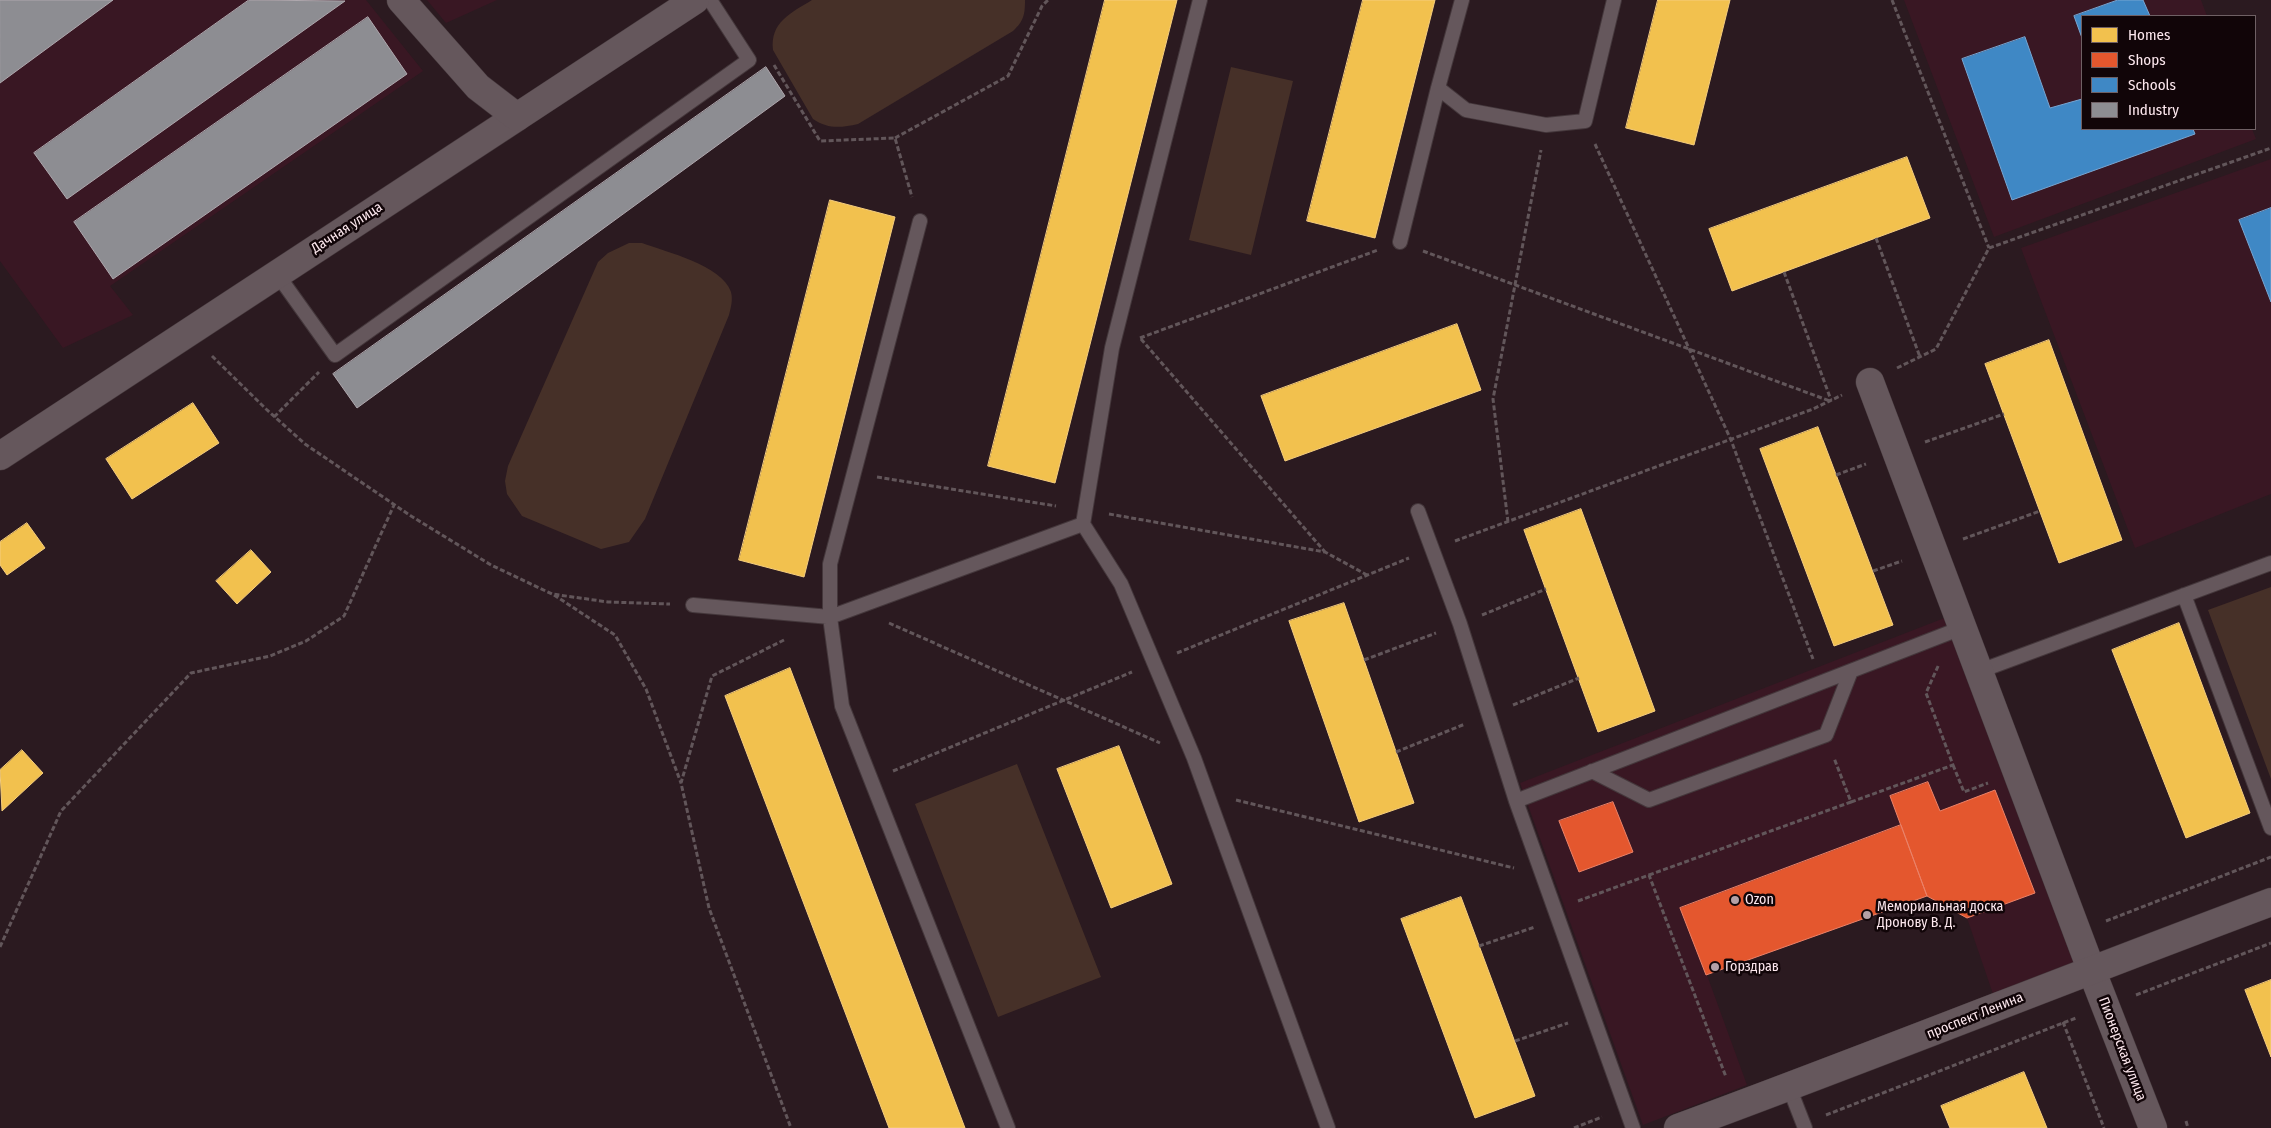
<!DOCTYPE html>
<meta charset="utf-8">
<style>
body{margin:0}
#map{position:relative;width:2271px;height:1128px;overflow:hidden;background:#2b1a20;font-family:"Fira Sans Condensed",sans-serif}
canvas{display:block}
.legend{position:absolute;left:2081px;top:15px;width:175px;height:115px;box-sizing:border-box;background:#110508;border:1px solid #6f6064;margin:0;padding:6px 9px;list-style:none;font-size:15px;color:#fde8ee}
.legend li{display:flex;align-items:center;gap:10px;height:25px}
.legend b{width:25px;border:1px solid #6f6064}
</style>
<div id="map">
<canvas width="2271" height="1128"></canvas>
<ul class="legend">
<li><b style="height:14px;background:#f2c14e"></b>Homes</li>
<li><b style="height:14px;background:#e4572e"></b>Shops</li>
<li><b style="height:14px;background:#3f88c5"></b>Schools</li>
<li><b style="height:14px;background:#8d8d92"></b>Industry</li>
</ul>
</div>
<script>
const g = document.querySelector('canvas').getContext('2d');
g.lineJoin = 'round';
function fillPath(path, color) {
  g.fillStyle = color;
  g.fill(path, 'evenodd');
}
function trace(path, color, width, dash) {
  g.strokeStyle = color;
  g.lineWidth = width;
  g.lineCap = dash ? 'butt' : 'round';
  g.setLineDash(dash || []);
  g.stroke(path);
}
function label(font, color, halo, rows, align = 'center') {
  g.font = font + ' "Fira Sans Condensed",sans-serif';
  g.lineWidth = 5;
  g.setLineDash([]);
  g.textBaseline = 'middle';
  g.strokeStyle = halo;
  g.fillStyle = color;
  for (const [text, x, y, turn = 0] of rows) {
    g.save();
    g.translate(x, y);
    g.rotate((+turn || 0) * Math.PI / 180);
    g.textAlign = isNaN(turn) ? turn : align;
    if (halo) g.strokeText(text, 0, 0);
    g.fillText(text, 0, 0);
    g.restore();
  }
}
fillPath(new Path2D(`
 M0,0H366L423,71L110,286L133,315L63,348L0,261Z
 M427,0H497L446,23Z
 M1904,0H2201L2207,16H2082V129H2252L2256,139L1994,237Z
 M2271,159V494L2135,548L2021,248Z
 M1947,617L2075,963L1993,994L1967,918L1927,896L1707,975L1747,1085L1643,1125L1520,783Z`), '#391723');
fillPath(new Path2D(`
 M812,0H1025C1025,14 1024,21 1013,31L858,124C840,128 828,129 813,119L773,50C770,22 791,13 812,0Z
 M1231,67L1293,81L1251,255L1189,240Z
 M629,243H642C666,252 722,265 731,292C733,300 731,307 729,315L645,519L629,542L601,549L522,516L507,494L505,481L508,466L598,262L608,253Z
 M2271,587V779L2208,610Z
 M1017,764L1101,977L998,1017L915,804Z`), '#463028');
const homes = new Path2D(`
 M1105,0H1177L1055,483L988,466Z
 M1363,0H1435L1375,238L1307,221Z
 M1658,0H1730L1694,145L1626,128Z
 M1907,157L1930,218L1732,291L1709,229Z
 M830,200L895,217L804,577L739,560Z
 M1457,324L1481,390L1285,461L1261,396Z
 M2049,340L2122,540L2059,563L1985,364Z
 M193,403L219,443L132,499L106,459Z
 M1818,427L1893,625L1834,646L1760,449Z
 M1581,509L1655,711L1598,732L1524,530Z
 M27,523L45,548L7,575L0,565V542Z
 M251,550L271,572L237,604L216,581Z
 M1344,603L1414,803L1359,822L1289,621Z
 M2179,623L2250,813L2186,838L2112,650Z
 M790,668L965,1128H889L725,696Z
 M1119,746L1172,884L1111,908L1057,769Z
 M22,750L43,773L2,811L0,770Z
 M1461,897L1535,1096L1475,1118L1401,919Z
 M2271,980V1057L2245,990Z
 M2024,1072L2047,1128H1950L1941,1106Z`);
fillPath(homes, '#f2c14e');
trace(homes, '#f5cd7e', 1);
const shops = new Path2D(`
 M1928,782L1940,811L1995,790L2035,893L1967,918L1927,896L1890,796Z
 M1613,802L1633,852L1579,872L1559,821Z
 M1901,825L1927,896L1706,975L1680,908Z`);
fillPath(shops, '#e4572e');
trace(shops, '#ec8268', 1);
const schools = new Path2D(`
 M2118,0H2143L2150,16H2082V38L2074,16Z
 M2025,37L2050,108L2082,99V129H2193L2195,134L2012,200L1962,59Z
 M2271,208V302L2239,220Z`);
fillPath(schools, '#3f88c5');
trace(schools, '#78a5d1', 1);
const industry = new Path2D(`
 M0,0H113L0,83Z
 M249,0L345,1L67,199L34,153Z
 M368,17L407,74L113,279L74,222Z
 M766,67L785,96L357,408L333,374Z`);
fillPath(industry, '#8d8d92');
trace(industry, '#afa8ae', 1);
const lane = new Path2D(`
 M1200,0L1112,348L1083,524L1121,584L1194,758L1328,1128
 M1462,0L1438,88L1466,110L1546,125L1585,121L1614,0
 M1400,242L1438,88
 M277,274L335,355L749,60L710,0
 M1418,511L1460,624L1516,801L1633,1128
 M2184,595L2271,828
 M693,605L830,617V564L920,221
 M1980,671L2271,563
 M1592,771L1649,800L1826,735L1851,671
 M1516,801L1964,627
 M1789,1087L1805,1128
 M1008,1128L842,706L830,617L1083,524`);
const street = new Path2D(`
 M1870,382L2091,969L2153,1128
 M0,456L517,117`);
const secondary = new Path2D(`
 M401,0L478,87L517,117L695,0
 M1678,1128C1876,1055 2073,976 2271,902`);
trace(lane, '#44373b', 16);
trace(street, '#44373b', 29);
trace(secondary, '#44373b', 29);
trace(new Path2D(`
 M1892,0L1989,248
 M774,65L820,141L895,138L912,197
 M895,138L1008,76L1042,6L1048,0
 M1595,144L1731,440L1813,659
 M1876,238L1920,357
 M1423,251L1830,401
 M1784,272L1831,400
 M1140,338L1378,250
 M1141,339L1325,552
 M212,356L266,409L305,444L411,516L491,565L552,594L608,602L670,604
 M1897,368L1936,349L1989,248L2271,148
 M274,417L319,372
 M1925,442L2004,414
 M1836,475L1866,464
 M877,477L1056,506
 M1109,514L1325,552L1367,575
 M1508,522L1493,399L1541,150
 M1963,539L2040,511
 M1455,541L1813,409L1842,395
 M1873,571L1902,561
 M554,595L615,635L646,689L681,783
 M1482,615L1546,589
 M889,623L1160,743
 M784,640L712,676L681,783L709,908L791,1128
 M1177,653L1409,558
 M1364,660L1436,633
 M1513,705L1579,678
 M1396,752L1465,724
 M1953,765L1964,792L1988,783
 M893,771L1132,672
 M1236,800L1514,868
 M1851,802L1953,765L1926,693L1939,664
 M1649,875L1851,802L1834,758
 M1578,901L1649,875L1726,1077
 M2106,921L2271,857
 M1479,946L1535,927
 M0,947L61,811L191,673L270,656L306,641L344,616L394,505
 M2136,995L2271,943
 M2063,1022L2104,1128
 M1515,1041L1568,1023
 M1826,1115L2076,1018
 M2186,1121L2188,1128
 M1574,1128L1602,1117`), '#62565a', 3, [5, 2.5]);
trace(lane, '#65575c', 14);
trace(street, '#65575c', 28);
trace(secondary, '#65575c', 28);
for (const [x, y, r, color] of [
 [1735,900,5,"#b4a0a6"],
 [1867,915,5,"#b4a0a6"],
 [1715,967,5,"#b4a0a6"]
]) {
  const dot = new Path2D();
  dot.arc(x, y, r, 0, 2 * Math.PI);
  g.fillStyle = color;
  g.fill(dot);
  trace(dot, '#110508', 2);
}
label('14px', '#fde8ee', '#110508', [
 ["Дачная улица",347,228,-33],
 ["проспект Ленина",1975,1016,-22],
 ["Пионерская улица",2122,1049,69]
]);
label('14px', '#fde8ee', '#110508', [
 ["Ozon",1745,900],
 ["Мемориальная доска",1877,907],
 ["Дронову В. Д.",1877,923],
 ["Горздрав",1725,967]
], 'left');
</script>
